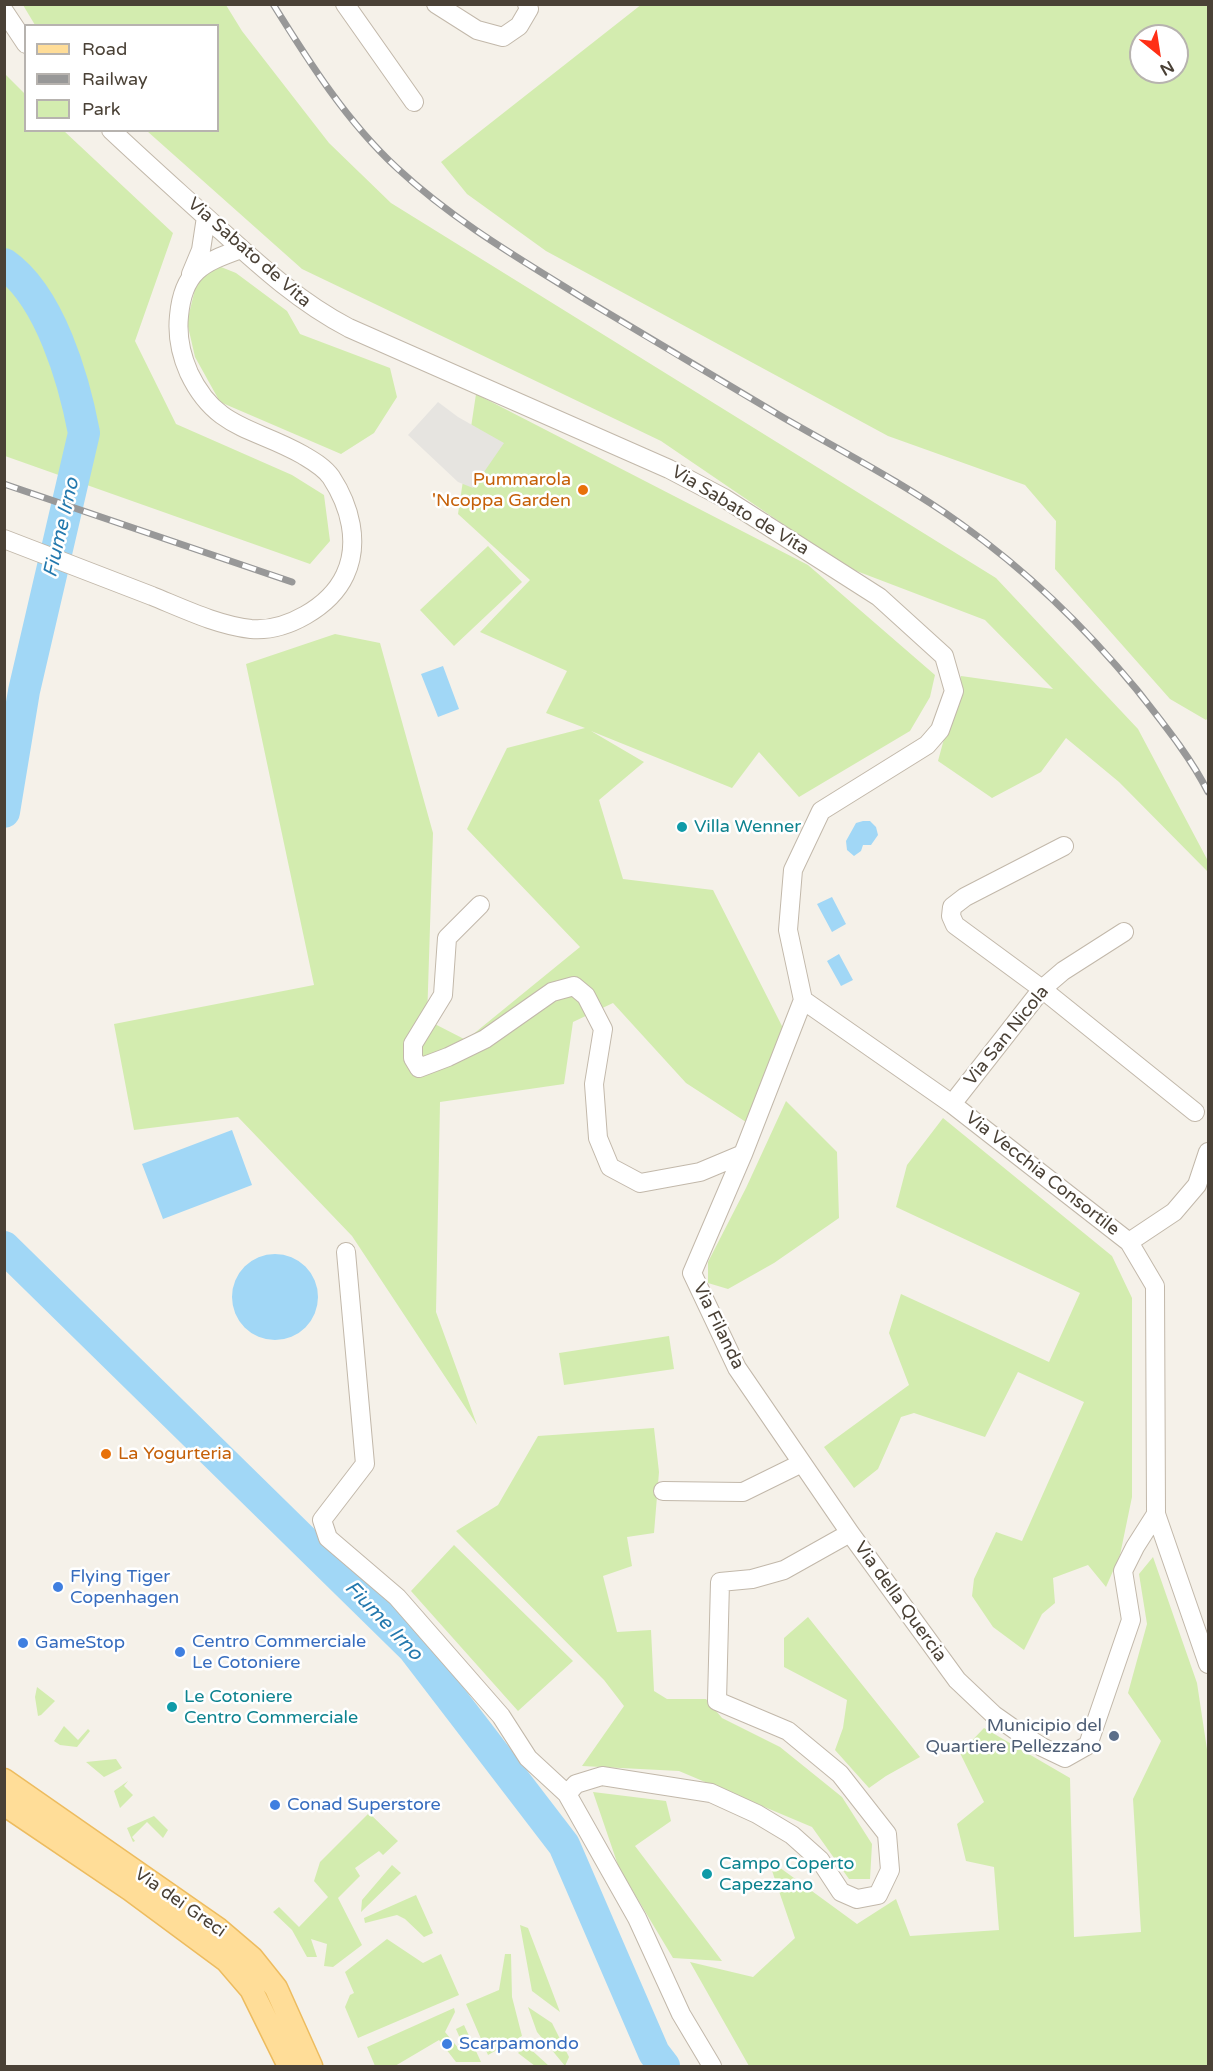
<!DOCTYPE html>
<style>
body{margin:0}
#map{position:relative;width:1213px;height:2071px;overflow:hidden;background:#f5f1e9;font-family:"Varela Round",sans-serif}
canvas{display:block}
.frame{position:absolute;inset:0;border:6px solid #4a4136;pointer-events:none}
.legend{position:absolute;left:24px;top:24px;width:195px;height:108px;box-sizing:border-box;background:#fff;border:2px solid #b7b3af;margin:0;padding:8px 10px;list-style:none;font-size:18px;color:#4a4136}
.legend li{display:flex;align-items:center;gap:12px;height:30px}
.legend b{width:30px;border:2px solid #b7b3af}
.north{position:absolute;left:1129px;top:24px;width:60px;height:60px;box-sizing:border-box;background:#fff;border:2px solid #b7b3af;border-radius:50%;rotate:150deg;font-size:16px;font-weight:700;line-height:24px;text-align:center;color:#4a4136}
.north::after{content:'';display:block;margin:auto;width:21px;height:27px;background:#ff2f16;clip-path:polygon(50% 0,100% 100%,50% 72%,0 100%)}
</style>
<div id="map">
<canvas width="1213" height="2071"></canvas>
<div class="frame"></div>
<ul class="legend">
<li><b style="height:8px;background:#ffdd98"></b>Road</li>
<li><b style="height:8px;background:#989898"></b>Railway</li>
<li><b style="height:16px;background:#d3ecaf"></b>Park</li>
</ul>
<div class="north">N</div>
</div>
<script>
const g = document.querySelector('canvas').getContext('2d');
g.lineJoin = 'round';
function fillPath(path, color) {
  g.fillStyle = color;
  g.fill(path, 'evenodd');
}
function trace(path, color, width, dash) {
  g.strokeStyle = color;
  g.lineWidth = width;
  g.lineCap = dash ? 'butt' : 'round';
  g.setLineDash(dash || []);
  g.stroke(path);
}
function label(font, color, halo, rows, align = 'center') {
  g.font = font + ' "Varela Round",sans-serif';
  g.lineWidth = 5;
  g.setLineDash([]);
  g.textBaseline = 'middle';
  g.strokeStyle = halo;
  g.fillStyle = color;
  for (const [text, x, y, turn = 0] of rows) {
    g.save();
    g.translate(x, y);
    g.rotate((+turn || 0) * Math.PI / 180);
    g.textAlign = isNaN(turn) ? turn : align;
    if (halo) g.strokeText(text, 0, 0);
    g.fillText(text, 0, 0);
    g.restore();
  }
}
fillPath(new Path2D(`
 M642,4L1208,5V718L1206,720L1170,699L1055,569L1056,521L1025,485L888,436L546,251L467,194L441,162ZM1141,36H1177V72H1141Z
 M23,5H226L242,31L329,143L391,203L996,578L1138,729L1208,861V872L1119,782L1066,738L1041,772L992,798L938,761L961,676L1053,689L985,620L846,567L661,441L302,269L147,131L218,130V26L35,25Z
 M5,74L25,94L26,130L64,131L173,233L135,341L176,424L292,475L324,495L330,541L310,564L5,456Z
 M216,265L236,273L287,311L300,334L390,368L397,397L374,433L341,454L220,402L195,357L187,322L196,285Z
 M476,394L808,565L935,675L930,697L910,731L799,797L759,752L732,788L591,731L644,762L599,800L623,879L713,890L784,1030L749,1124L686,1083L613,1003L573,1022L564,1084L440,1102L436,1312L477,1425L352,1236L238,1117L134,1130L114,1024L314,985L246,664L335,634L380,643L433,833L427,1020L466,1040L580,947L467,829L507,748L585,728L546,713L567,671L480,632L530,580L458,514Z
 M488,546L522,582L454,646L420,610Z
 M786,1101L837,1152L839,1218L774,1263L728,1289L708,1283V1262L746,1188Z
 M943,1118L1112,1256L1132,1298V1497L1120,1555L1106,1587L1088,1565L1053,1578L1055,1603L1042,1614L1024,1650L993,1627L972,1596L974,1579L996,1532L1022,1541L1084,1402L1018,1372L985,1437L914,1413L901,1417L878,1469L854,1488L824,1447L909,1385L889,1333L901,1294L1049,1362L1080,1293L896,1207L907,1165Z
 M669,1336L674,1369L564,1385L559,1353Z
 M654,1428L659,1472L654,1533L627,1537L632,1566L603,1576L617,1632L651,1630L654,1691L667,1699H706L722,1718L780,1747L842,1797L872,1844L870,1879H849L812,1827L679,1771L582,1766L624,1706L604,1680L456,1531L498,1505L538,1436Z
 M454,1545L573,1661L518,1711L411,1591Z
 M1153,1557L1197,1683L1208,1756V2066H749L690,1962L753,1977L795,1938L768,1859L857,1924L896,1899L910,1936L999,1930L994,1867L966,1861L957,1824L984,1802L960,1753L984,1728L1070,1778L1074,1937L1141,1932L1133,1799L1161,1741L1128,1693L1147,1624L1139,1574Z
 M808,1617L920,1757L886,1776L869,1788L835,1750L843,1728L847,1700L784,1667V1638Z
 M37,1687L55,1701L41,1715L38,1716L35,1697Z
 M64,1726L78,1740L88,1729L90,1731L77,1747L60,1745L54,1741Z
 M116,1759L122,1768L104,1777L86,1762Z
 M128,1781L124,1786L133,1795L120,1808L114,1791Z
 M593,1792L666,1801L671,1821L635,1846L722,1961L673,1958L619,1868Z
 M369,1813L398,1841L383,1855L379,1851L355,1868L360,1876L338,1898L362,1945L333,1967L324,1966L327,1944L311,1939L317,1957H307L292,1930L273,1912L279,1907L299,1927L328,1897L314,1881L320,1862Z
 M154,1816L168,1830L163,1838L147,1822L132,1837L135,1841L133,1842L127,1828Z
 M392,1865L401,1873L361,1912L362,1900Z
 M416,1895L433,1933L424,1937L405,1919L397,1915L365,1923L364,1918Z
 M520,1925L528,1928L560,2012L532,1991Z
 M387,1939L423,1963L441,1954L459,1995L358,2038L345,2007L350,1995L354,1993L345,1972Z
 M505,1954H511L512,1997L522,2036L488,2055L466,2004L499,1990Z
 M528,2007L552,2023L569,2057L565,2066L537,2032Z
 M454,2008L455,2012L445,2032L459,2049L463,2045L456,2029L464,2025L481,2062H456L439,2040L395,2066H375L367,2047Z
 M526,2045L549,2066H535L518,2053Z`), '#d3ecaf');
fillPath(new Path2D(`
 M438,402L458,417L504,443L473,488L458,482L408,435Z`), '#e6e4e0');
fillPath(new Path2D(`
 M443,666L459,709L438,717L421,674Z
 M863,821H870L876,827L878,835L871,845H863L861,851L854,856L847,850L846,841L856,823Z
 M832,897L846,924L832,932L817,904Z
 M839,954L853,980L841,986L827,961Z
 M232,1130L252,1185L163,1219L142,1164Z
 M232 1297a43 43 0 1 1 86 0a43 43 0 1 1-86 0Z`), '#a1d7f6');
trace(new Path2D(`
 M4,264C50,296 74,380 84,433L24,691L4,812
 M4,1247L413,1648L564,1845L654,2053L664,2066`), '#a1d7f6', 32);
const minor = new Path2D(`
 M345,4L414,102
 M436,4L477,30L503,37L519,26L529,9L527,4
 M4,11L26,44
 M111,130C146,163 182,195 217,227C259,265 299,302 349,328L669,469L724,498L879,597L944,656L954,691L940,730L927,745L821,811L793,870L788,930L803,1000
 M191,274L201,250L206,217
 M4,539C54,558 103,577 152,596C184,609 217,625 251,629C286,632 330,607 345,575C360,543 350,506 331,477C324,467 313,461 303,455C254,427 216,430 189,373C181,355 177,335 179,316C183,271 202,263 241,249
 M1064,846L965,897L952,907L951,916L955,925L1042,989L1195,1112
 M480,905L447,938L443,995L413,1044V1058L419,1068L448,1057L485,1039L552,992L574,986L586,996L603,1029L594,1084L598,1138L610,1167L640,1183L700,1172L743,1154
 M803,1000L952,1104L1129,1242L1155,1286L1156,1514L1208,1664
 M803,1000L743,1154L692,1273L737,1368L850,1533
 M952,1104L1042,989L1063,971L1124,932
 M1129,1242L1174,1212L1197,1185L1208,1152
 M346,1252L365,1464L322,1520L328,1538L397,1597L501,1716L528,1758L567,1794
 M663,1491L743,1492L802,1463
 M712,2066L681,2014L637,1918L567,1794L576,1784L602,1776L711,1793L757,1814L792,1835L820,1860L841,1892L857,1899L878,1895L890,1870L887,1834L840,1774L788,1731L717,1701L720,1582L752,1579L784,1570L850,1533L957,1680L994,1715L1021,1734L1042,1747L1065,1758L1088,1745L1131,1620L1123,1571L1135,1547L1156,1514`);
const major = new Path2D(`
 M4,1780L218,1929L252,1958L276,1988L311,2066
 M4,1804L131,1890L227,1961L251,1989L289,2066`);
trace(minor, '#c2b8aa', 20);
trace(major, '#edbc5f', 25);
trace(minor, '#fff', 18);
trace(major, '#ffdd98', 22);
const rail = new Path2D(`
 M273,4C309,62 347,122 397,168C454,221 520,259 586,300C652,340 718,379 784,418C843,452 905,484 961,524C1027,571 1085,627 1137,690C1162,722 1190,756 1208,792
 M4,484L292,582`);
trace(rail, '#989898', 7);
trace(rail, '#fff', 4.5, [14]);
for (const [x, y, r, color] of [
 [583,490,6,"#e8710a"],
 [682,827,6,"#0f9aa8"],
 [106,1454,6,"#e8710a"],
 [58,1587,6,"#3f7fe0"],
 [23,1643,6,"#3f7fe0"],
 [180,1652,6,"#3f7fe0"],
 [172,1707,6,"#0f9aa8"],
 [1114,1736,6,"#5c6f8a"],
 [275,1805,6,"#3f7fe0"],
 [707,1874,6,"#0f9aa8"],
 [447,2044,6,"#3f7fe0"]
]) {
  const dot = new Path2D();
  dot.arc(x, y, r, 0, 2 * Math.PI);
  g.fillStyle = color;
  g.fill(dot);
  trace(dot, '#fff', 2);
}
label('18px', '#4a4136', '#fff', [
 ["Via Sabato de Vita",249,253,41],
 ["Via Sabato de Vita",740,511,31],
 ["Via San Nicola",1007,1036,-51],
 ["Via Vecchia Consortile",1042,1174,38],
 ["Via Filanda",718,1326,64],
 ["Via della Quercia",900,1602,54],
 ["Via dei Greci",180,1903,35]
]);
label('18px', '#c56008', '#fff', [
 ["Pummarola",571,480],
 ["'Ncoppa Garden",571,501],
 ["La Yogurteria",118,1454,"left"]
], 'right');
label('18px', '#0d838f', '#fff', [
 ["Villa Wenner",694,827],
 ["Le Cotoniere",184,1697],
 ["Centro Commerciale",184,1718],
 ["Campo Coperto",719,1864],
 ["Capezzano",719,1885]
], 'left');
label('18px', '#366cbe', '#fff', [
 ["Flying Tiger",70,1577],
 ["Copenhagen",70,1598],
 ["Centro Commerciale",192,1642],
 ["Le Cotoniere",192,1663],
 ["GameStop",35,1643],
 ["Conad Superstore",287,1805],
 ["Scarpamondo",459,2044]
], 'left');
label('18px', '#4e5e75', '#fff', [
 ["Municipio del",1102,1726],
 ["Quartiere Pellezzano",1102,1747]
], 'right');
label('italic 20px', '#2479ae', '#fff', [
 ["Fiume Irno",62,528,-77],
 ["Fiume Irno",383,1621,46]
]);
</script>
